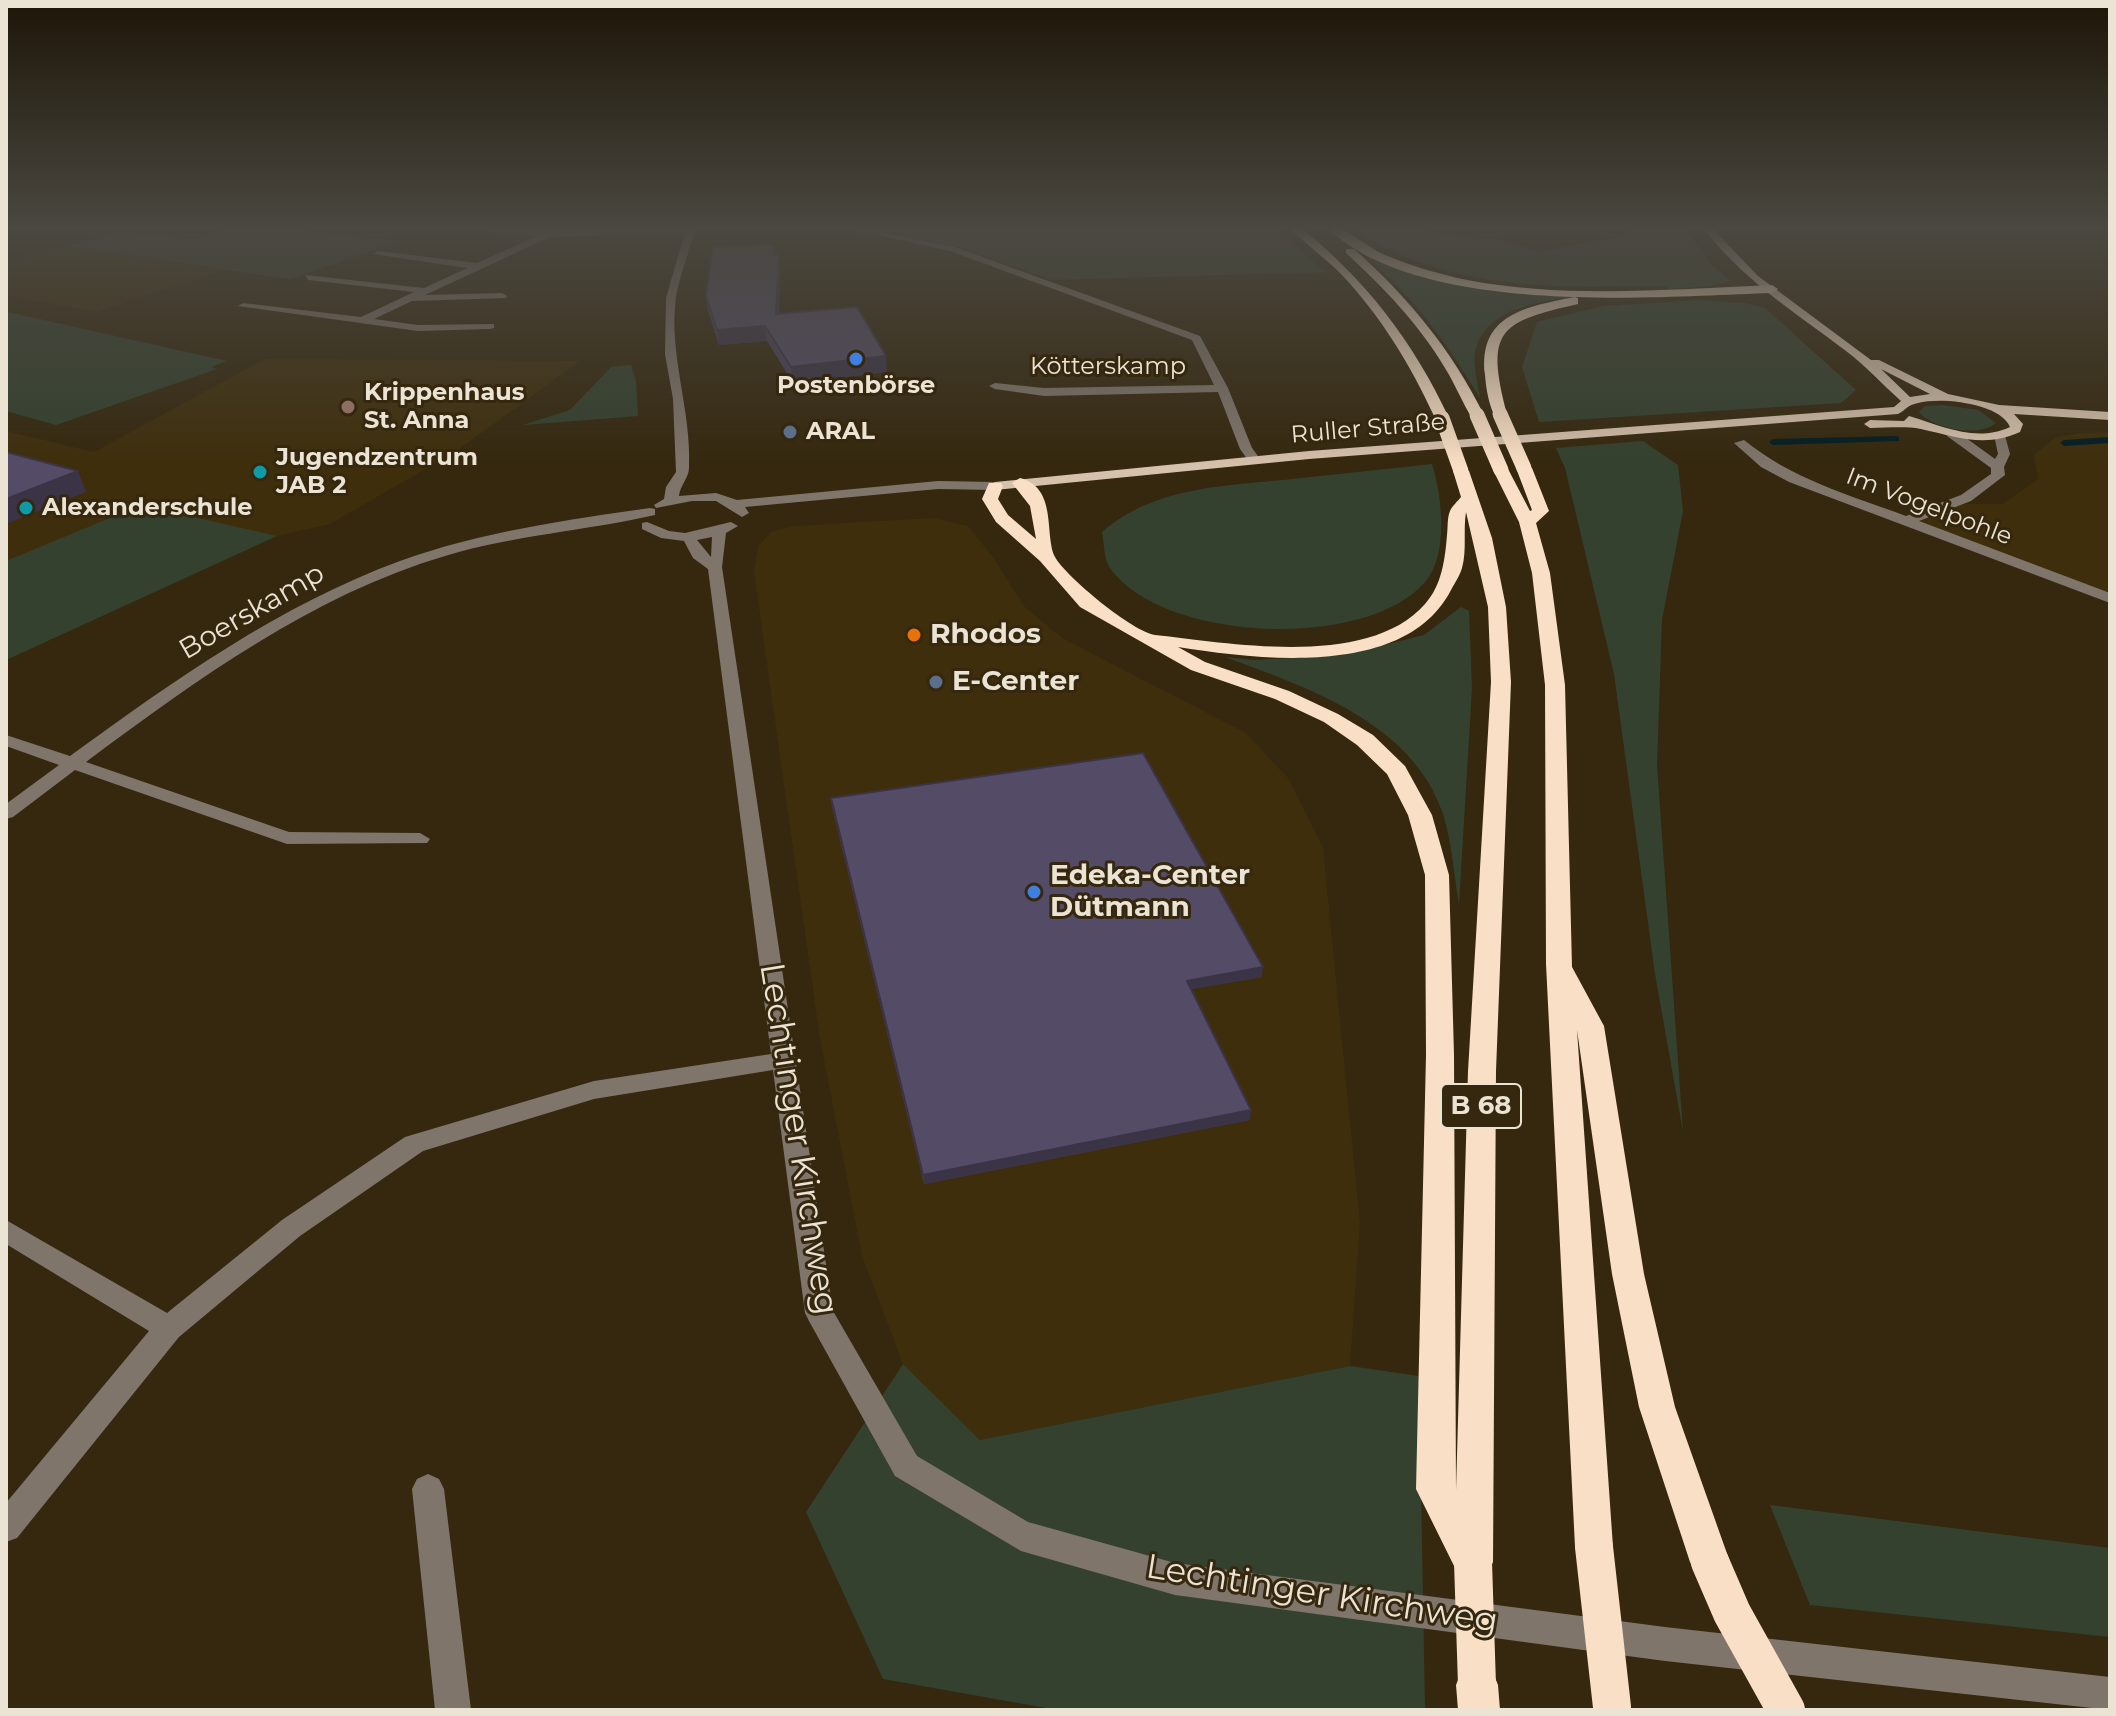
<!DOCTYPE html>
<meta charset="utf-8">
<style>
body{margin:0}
#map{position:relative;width:2116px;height:1716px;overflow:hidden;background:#35280e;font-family:Montserrat,sans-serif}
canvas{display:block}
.frame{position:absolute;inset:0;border:8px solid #ebe3d4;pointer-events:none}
</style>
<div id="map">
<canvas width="2116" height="1716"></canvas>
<div class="frame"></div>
</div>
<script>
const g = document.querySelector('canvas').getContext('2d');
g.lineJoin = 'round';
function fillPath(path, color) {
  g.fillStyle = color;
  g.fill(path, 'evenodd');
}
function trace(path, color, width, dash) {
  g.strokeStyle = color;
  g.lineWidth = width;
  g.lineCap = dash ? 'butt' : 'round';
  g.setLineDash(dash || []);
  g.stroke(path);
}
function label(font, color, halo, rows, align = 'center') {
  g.font = font + ' Montserrat,sans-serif';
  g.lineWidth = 6;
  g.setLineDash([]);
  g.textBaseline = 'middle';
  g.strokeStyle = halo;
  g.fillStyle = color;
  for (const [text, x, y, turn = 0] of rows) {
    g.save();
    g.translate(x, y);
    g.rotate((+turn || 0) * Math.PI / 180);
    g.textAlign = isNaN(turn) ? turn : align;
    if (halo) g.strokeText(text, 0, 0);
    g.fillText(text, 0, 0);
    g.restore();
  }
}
fillPath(new Path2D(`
 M64,246L224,270L96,312L6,296V262Z
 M265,359L580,361L455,452L330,524L277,536L6,660V431L94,452Z
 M2110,432V598L1906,521L1956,504H2003L2038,479L2034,455L2056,437L2079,433Z
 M933,518L968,526L993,557L1024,606L1062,638L1246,733L1288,778L1323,848L1360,1223L1350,1366L980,1440L903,1364L862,1256L820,1039L754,572L758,546L771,532L793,526Z`), '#3e2e0b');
fillPath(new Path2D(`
 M231,227H300L294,230L400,241L290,279L64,246L123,232L196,239Z
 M861,227H1274L1325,272L1051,280L958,247Z
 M1349,227H1417L1440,235L1498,239L1541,252L1622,236L1630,231L1653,227L1684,228L1713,266L1731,281L1710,286L1669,289L1664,286C1552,288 1446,291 1349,227Z
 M1362,252C1441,287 1506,288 1590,295C1550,300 1483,304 1475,354C1473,367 1478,384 1480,398C1443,337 1415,299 1362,252Z
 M1699,300L1744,303L1765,308L1856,390L1841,403L1539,422L1522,367L1537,322L1603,306Z
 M8,312L227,361L211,367L217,369L56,425L6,411Z
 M631,365L636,381L638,416L523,425L570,410L611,367Z
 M1943,405L1978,410L1996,423C1978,438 1934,429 1919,412L1925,406Z
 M1643,441L1678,465L1683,511L1662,620L1657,765L1683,1132L1655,974L1614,674L1565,468L1556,448Z
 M1432,464C1442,496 1449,555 1425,582C1366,651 1162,642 1110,568C1104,560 1104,543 1102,532C1155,486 1226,486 1292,479C1339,474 1386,469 1432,464Z
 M141,505L277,536L6,660V561Z
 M1461,607L1469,611L1472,688L1459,905C1454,876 1452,842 1443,814C1412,722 1308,688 1225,657L1255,660L1343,655L1424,635Z
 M903,1364L980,1440L1350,1366L1419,1376L1425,1710H1057L883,1679L806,1512Z
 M1770,1505L2110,1548V1637L1810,1605Z`), '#34412e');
fillPath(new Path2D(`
 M1896,436L1899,437V441L1773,445L1769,442L1773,439Z
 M2110,437V443L2064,446L2060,443L2064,440Z`), '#021c23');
fillPath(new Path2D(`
 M453,227L548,231L695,227C691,249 680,273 676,297C668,354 692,411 689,468C689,478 680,485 679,496L716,493L737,500L938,481L995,482L1002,486L995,490L938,489L745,507L749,513L742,517L716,501H692L656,508L654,505L664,499L666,487L676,472L673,399L665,354L666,298L685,232L550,237L425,295L502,293L507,296L506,298L412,301L374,319L418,325L494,324V328L490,329L418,331L238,306L243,303L361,317L414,292L308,280L305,275L424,288L467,268L373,254L378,251L477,263L537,236Z
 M841,227H855L955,247L1200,336L1228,388L1252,448L1261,460L1250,463L1240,449L1218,392L1044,396L995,389L989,386L995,383L1044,388L1214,385L1192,340L950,251Z
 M1947,430H1955L1995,459L1998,454L1994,435L2004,432L2010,454L2004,467L2005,475L1971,501L1919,521L2110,593V603L1789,482L1761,467L1734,443L1744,440C1792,479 1849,495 1906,516L1961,495L1991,474V468L1947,436Z
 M650,508L655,509V515C585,531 514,535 445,556C313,595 196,680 86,762L289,832L420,833L430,839L427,843L287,844L75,770L13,817L6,819V804L59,765L6,746V735L70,756C173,681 280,605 400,561C480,532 566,520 650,508Z
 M647,522L669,531L685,533L731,522L738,526L726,533L722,567L833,1311L917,1456L1028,1522L1175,1563L1665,1627L2110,1677V1710L1665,1661L1175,1595L1021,1551L895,1476L809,1321L805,1313L773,1070L594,1099L423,1151L300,1236L179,1337L17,1538L6,1542V1503L149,1331L6,1244V1220L167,1313L282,1220L405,1137L594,1081L771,1054L708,569L693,558L684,541L661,538L642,529V523ZM712,537L711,557L697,540Z
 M428,1474L439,1479L444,1489L471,1710H435L412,1489L417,1479Z`), '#80756b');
fillPath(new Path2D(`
 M1703,227H1711L1758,276L1871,360H1879L1948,394L1999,405L2110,412V420L2014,414L2023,424L2020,432C1985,448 1957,437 1921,429C1905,426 1886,428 1870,428L1864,424L1870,420L1904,421L1909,416C1943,426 1975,443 2010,427C2000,403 1941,397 1918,403C1907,405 1906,410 1898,414L1309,459L995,490L988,486L995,482L1309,451L1894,407L1901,401C1882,384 1866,366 1846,351C1795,312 1741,279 1703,227ZM1881,369L1930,394L1910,397Z`), '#d6c1ac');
fillPath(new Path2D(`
 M1289,227H1300C1366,280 1413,341 1449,418L1447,421H1437L1435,418C1410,364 1381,316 1340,273C1324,257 1304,243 1289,227Z
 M1326,227C1346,225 1365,247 1385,255C1412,266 1438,274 1467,280C1566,299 1672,289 1772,285L1778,289L1772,293C1650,297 1420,317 1326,227Z
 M1346,249H1354C1408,297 1452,350 1484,415L1482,418H1472C1462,402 1455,384 1445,368C1419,324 1384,288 1346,253Z
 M1574,297L1578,298V304C1499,322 1485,330 1507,414L1500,418L1495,417C1489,405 1486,389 1485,375C1478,314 1526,307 1574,297Z
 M1524,463L1532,468L1549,511L1536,523L1550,573L1565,685L1572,967L1604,1026L1644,1274L1675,1407L1730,1562L1724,1576L1710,1581L1696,1576L1690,1562L1639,1407L1612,1274L1577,1030L1613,1547L1608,1560L1594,1566L1580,1560L1575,1547L1546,964L1545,685L1532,573L1519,522L1493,470L1501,465L1507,467L1530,511L1532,510L1516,468Z
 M1461,466L1469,471L1492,538L1506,607L1511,682L1496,1071L1493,1562L1487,1576L1473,1581L1459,1576L1416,1489L1426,1055L1425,875L1408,815L1387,774L1357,745L1324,722L1275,699L1191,670L1080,607L1040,561L996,522L982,499L989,483H1001L1003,486L998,499L1008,515L1036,539L1030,506L1012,483L1020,478C1058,488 1044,535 1055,557C1066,577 1133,632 1155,635C1230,643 1368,669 1425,604C1442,585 1445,559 1447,535C1448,528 1447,518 1450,511C1452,506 1458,501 1461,497L1453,471ZM1466,512L1488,607L1491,682L1468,1071L1456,1490L1454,1055L1449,875L1432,815L1405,766L1373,735L1338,714L1289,691L1205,662L1178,647C1260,660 1406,678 1451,590C1455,583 1460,575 1462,568C1467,550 1463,530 1466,512Z
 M1477,1664L1492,1670L1498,1685L1500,1710H1458L1456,1685L1462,1670Z`), '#f9dfc5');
trace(new Path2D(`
 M1500,414L1524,468
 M1477,415L1501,470
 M1442,418L1461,471`), '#f9dfc5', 15);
trace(new Path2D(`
 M1594,1547L1612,1707
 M1473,1562L1477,1685
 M1710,1562L1732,1613L1786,1710`), '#f9dfc5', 38);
fillPath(new Path2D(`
 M779,254L780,268L779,314L887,372L793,383L767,341L719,345L708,310L706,296L774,255Z
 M831,798L1262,977L1191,989L1250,1120L924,1184L832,807Z`), '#484058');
fillPath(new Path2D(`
 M217,227H237L219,232Z
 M779,254L780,268L778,329L776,314Z
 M765,326L767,341L719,345L717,330Z
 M886,356L887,372L793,383L791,367Z
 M78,471L86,492L6,524V499Z
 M1263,967L1262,977L1187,990V981Z
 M1251,1110L1250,1120L924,1184L923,1175Z`), '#3b3447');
const building = new Path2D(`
 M773,245V255L779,254L776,314L857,307L886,356L791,367L765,326L717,330L706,296L713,247Z
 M6,452L78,471L6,499Z
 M1143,753L1263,967L1187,981L1251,1110L923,1175L831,798Z`);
fillPath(building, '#544b66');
trace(building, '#3b3447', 2);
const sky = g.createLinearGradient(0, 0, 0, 467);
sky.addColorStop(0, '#1d1608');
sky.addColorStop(0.49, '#4b4841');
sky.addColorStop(1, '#4b484100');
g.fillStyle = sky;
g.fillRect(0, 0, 2116, 467);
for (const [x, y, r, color] of [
 [856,359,8,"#3f7fe0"],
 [348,407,8,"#8d6e63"],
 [790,432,8,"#5c6f8a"],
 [260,472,8,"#0f9aa8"],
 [26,508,8,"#0f9aa8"],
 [914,635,8,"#e8710a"],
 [936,682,8,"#5c6f8a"],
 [1034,892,8,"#3f7fe0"]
]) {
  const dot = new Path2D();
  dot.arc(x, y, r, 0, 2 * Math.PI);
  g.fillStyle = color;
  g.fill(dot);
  trace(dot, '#35280e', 3);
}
label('24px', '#ebe3d4', '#35280e', [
 ["Kötterskamp",1108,367],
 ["Ruller Straße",1368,429,-5],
 ["Im Vogelpohle",1929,507,21]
]);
label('bold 24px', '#ebe3d4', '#35280e', [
 ["Postenbörse",856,386,"center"],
 ["Krippenhaus",364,393],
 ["St. Anna",364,421],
 ["ARAL",806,432],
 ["Jugendzentrum",276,458],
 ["JAB 2",276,486],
 ["Alexanderschule",42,508]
], 'left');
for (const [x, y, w] of [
 [1481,1106,80]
]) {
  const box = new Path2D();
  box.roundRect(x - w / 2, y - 22, w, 44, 6);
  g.fillStyle = '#35280e';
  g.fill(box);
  trace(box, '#ebe3d4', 2);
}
label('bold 26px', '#ebe3d4', null, [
 ["B 68",1481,1106]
]);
label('28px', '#ebe3d4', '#35280e', [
 ["Boerskamp",252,612,-30]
]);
label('bold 28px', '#ebe3d4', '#35280e', [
 ["Rhodos",930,635],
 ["E-Center",952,682],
 ["Edeka-Center",1050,876],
 ["Dütmann",1050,908]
], 'left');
label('34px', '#ebe3d4', '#35280e', [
 ["Lechtinger Kirchweg",798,1139,81],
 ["Lechtinger Kirchweg",1322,1595,9]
]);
</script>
